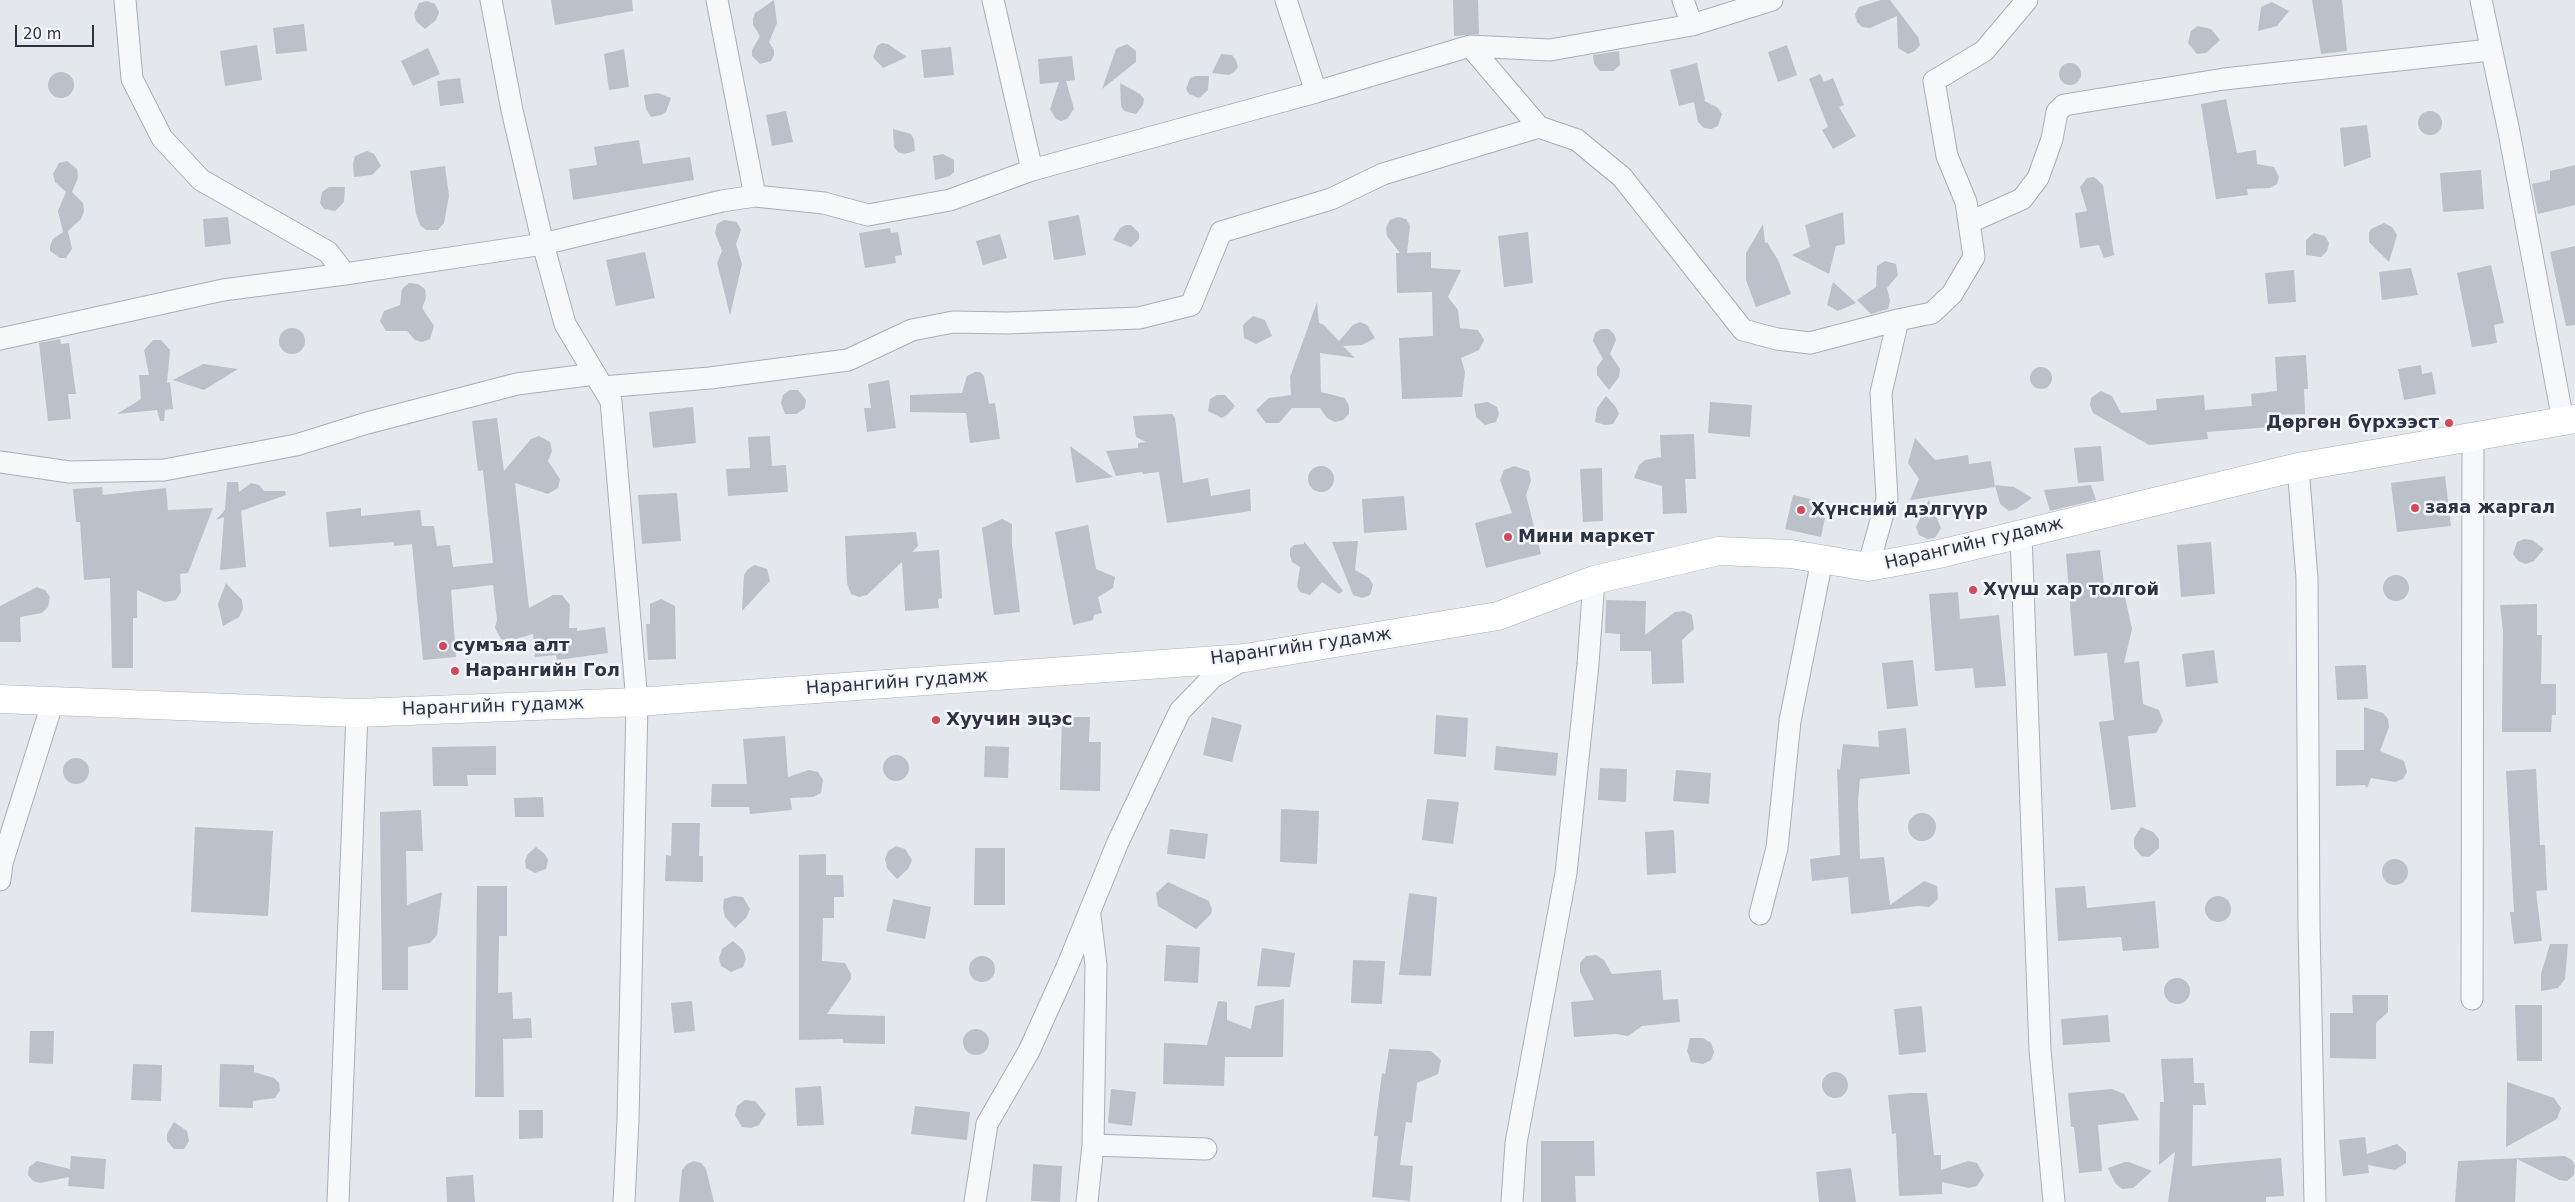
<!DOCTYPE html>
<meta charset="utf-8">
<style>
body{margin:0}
#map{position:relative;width:2575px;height:1202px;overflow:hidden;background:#e4e7ec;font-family:"DejaVu Sans",sans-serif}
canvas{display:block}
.scale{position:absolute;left:15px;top:25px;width:79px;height:22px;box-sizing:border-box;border:2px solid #2b3445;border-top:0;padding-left:6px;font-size:15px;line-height:18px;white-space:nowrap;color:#2b3445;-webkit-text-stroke:4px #f4f6f9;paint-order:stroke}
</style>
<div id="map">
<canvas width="2575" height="1202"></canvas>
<div class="scale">20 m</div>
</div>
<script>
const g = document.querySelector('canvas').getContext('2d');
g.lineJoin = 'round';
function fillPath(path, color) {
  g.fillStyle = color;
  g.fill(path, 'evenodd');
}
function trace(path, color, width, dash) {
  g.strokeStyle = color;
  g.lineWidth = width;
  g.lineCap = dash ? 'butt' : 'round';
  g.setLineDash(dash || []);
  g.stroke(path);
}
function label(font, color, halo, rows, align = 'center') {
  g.font = font + ' "DejaVu Sans",sans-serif';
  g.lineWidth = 5;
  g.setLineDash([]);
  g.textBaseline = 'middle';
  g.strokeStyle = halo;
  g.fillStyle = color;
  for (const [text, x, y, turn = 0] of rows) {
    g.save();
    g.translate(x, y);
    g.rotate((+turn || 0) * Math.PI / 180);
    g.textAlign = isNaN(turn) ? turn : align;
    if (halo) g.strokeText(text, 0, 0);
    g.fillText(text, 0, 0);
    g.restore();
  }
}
fillPath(new Path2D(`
 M551,0H632L633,11L555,25Z
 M774,0L777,23L769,42L774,50V55L771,61L760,64L752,56V50L760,36L753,25V19L755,13Z
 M1453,0H1478L1479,34L1454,36Z
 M1881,0H1890L1918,37L1920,45L1915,51L1908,54L1898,48L1897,16L1870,28L1862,27L1857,22L1855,14L1859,7Z
 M2312,0H2342L2347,51L2321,54Z
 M427,1L435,4L439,12L436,20L425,29L416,21L414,14L419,3Z
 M2272,2L2289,11L2277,26L2258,31L2261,7Z
 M304,24L307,51L276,54L273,28Z
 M2198,26L2211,29L2220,40L2206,53L2197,54L2188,43L2191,31Z
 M882,43L888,44L907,57L883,68L873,57L877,46Z
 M1127,44L1136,51V62L1102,89L1116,49Z
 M257,45L262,80L225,86L220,51Z
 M1787,45L1797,75L1778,82L1768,52Z
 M951,47L954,75L924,78L921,50Z
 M428,48L440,74L413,86L401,61Z
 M624,49L629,87L609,90L604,54Z
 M1619,51L1620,65L1613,71H1600L1594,64L1593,55Z
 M1221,54L1232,55L1236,60L1238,67L1234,72L1229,75L1212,73Z
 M1072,56L1075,80L1066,81L1074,109L1067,119L1061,121L1056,119L1050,109L1059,82L1040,84L1038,59Z
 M1697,63L1705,100H1703L1718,108L1722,114L1718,126L1711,129L1704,128L1698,122L1694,102L1679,106L1670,70Z
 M2059 74a11 11 0 1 1 22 0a11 11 0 1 1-22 0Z
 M48 85a13 13 0 1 1 26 0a13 13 0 1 1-26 0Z
 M1820,74L1824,82L1833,78L1844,105L1839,107L1856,136L1833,149L1822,130L1828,127L1809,79Z
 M1195,76H1209L1208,90L1199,98L1189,94L1186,89L1190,78Z
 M460,78L464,103L440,106L437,81Z
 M1120,83L1140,94L1144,99L1143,105L1136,114L1124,111L1121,106Z
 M658,93L671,98L666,112L661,115L651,117L646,109L644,95Z
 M2226,99L2237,153L2256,150L2257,164L2274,167L2279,177L2277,184L2270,188L2247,189L2248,195L2216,199L2201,104Z
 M2418 123a12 12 0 1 1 24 0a12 12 0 1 1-24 0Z
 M786,111L793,142L772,146L766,115Z
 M2367,125L2371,157L2344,167L2340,128Z
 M893,129L911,134L914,140L915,151L904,154L898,152L894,147Z
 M639,140L643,164L690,157L694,180L573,200L569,169L597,165L594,147Z
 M367,151L374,154L381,166L372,175L354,177L353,164L355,156Z
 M943,154L954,160V172L950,176L935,180L933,156Z
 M67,161L77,169L78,178L72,192L83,203L84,211L81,219L68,231L72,249L66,258H60L50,251V246L53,239L63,232L58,211L66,192L55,182L53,174L59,163Z
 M2575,165V205L2538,214L2532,184L2550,180V171Z
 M445,166L449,196L444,223L438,230H426L420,225L416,214L410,171Z
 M2481,170L2484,209L2443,212L2440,173Z
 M2094,177L2103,185L2114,255L2104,258L2099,245L2080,248L2075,213L2087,211L2080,187L2087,178Z
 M329,187H345L344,202L335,211L324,209L320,203L322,192Z
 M1843,212L1845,244L1836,246L1829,274L1792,255L1810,247L1805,225Z
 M1079,215L1086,255L1054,260L1048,221Z
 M228,217L231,244L205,247L203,219Z
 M1398,217L1406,219L1410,226L1407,253L1431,252V268L1461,270L1448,297L1458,310L1460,328L1478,330L1484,340L1479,350L1461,358L1465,372L1462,397L1402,399L1399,338L1433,336L1432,292L1397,293L1396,253H1400L1387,236L1386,228L1390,220Z
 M724,220L737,222L741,230L736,244L742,264L730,315L717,263L722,251L715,233L717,224Z
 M2384,223L2392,227L2397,235L2389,262L2369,242V233L2371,229Z
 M1763,224L1765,243L1767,242L1778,260L1791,294L1756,307L1746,280V253Z
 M1126,225H1131L1139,233V239L1131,247L1113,240L1120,228Z
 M890,228L891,233L898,232L902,255L895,256L896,263L865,268L859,233Z
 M1528,232L1533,283L1504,287L1498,236Z
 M2314,233L2325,236L2329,243L2327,251L2321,257L2306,255V240Z
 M1000,234L1007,258L983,265L976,241Z
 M2575,246V325L2566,326L2550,252Z
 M645,252L655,298L616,306L606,260Z
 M1885,261L1896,264L1898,275L1887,288L1890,301L1888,309L1871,314L1857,300L1876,287L1877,266Z
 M2491,265L2504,323L2494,325L2497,343L2472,347L2457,273Z
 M2411,268L2418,295L2382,300L2379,272Z
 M2294,270L2296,302L2268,304L2265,273Z
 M1833,282L1856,303L1838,311L1827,305Z
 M409,283L418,284L425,289L426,298L422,308L434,326L430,339L422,342L415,340L407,331H386L380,321L384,311L400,305L402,289Z
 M1317,302L1319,323L1324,325L1339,341L1353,325L1360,322L1367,325L1375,338L1362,345L1343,346L1355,358L1320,353L1321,392L1345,398L1349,406V414L1343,420L1335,422L1327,418L1320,408H1292L1279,423H1266L1256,410L1269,398L1291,395L1290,377Z
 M1253,316L1265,320L1272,336L1256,344L1244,338L1243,325Z
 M279 341a13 13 0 1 1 26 0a13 13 0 1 1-26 0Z
 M1601,329H1609L1614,334L1616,340L1610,354L1620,369L1619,377L1609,390L1597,375V367L1603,359L1593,341L1595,333Z
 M60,339L61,344L69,343L76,394H68L71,419L48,421L39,343Z
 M153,340H161L170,350L167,383L170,382L173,409L165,410L164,421H160L157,410L117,414L141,399L139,375H149L144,350Z
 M2306,355L2308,389H2304L2305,414L2270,415L2271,427L2207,432L2208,439L2149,445L2093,413L2090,405L2091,398L2101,391L2112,396L2121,413L2157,410L2156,399L2204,395L2205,410L2252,406L2251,394L2277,391L2275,357Z
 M203,364L238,369L204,390L173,380Z
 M2421,365L2422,374L2432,372L2436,394L2404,400L2398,369Z
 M2030 378a11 11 0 1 1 22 0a11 11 0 1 1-22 0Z
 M975,372H980L984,376L989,404L995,403L1000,439L970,443L966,413L910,412V395L962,393L967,376Z
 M889,380L896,428L867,432L864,408H871L868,384Z
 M790,390H798L806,400L805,408L796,414H785L781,403L783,395Z
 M1217,395H1225L1235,406L1228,414L1222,418L1208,411L1210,399Z
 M1606,396L1616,407L1619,414L1613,424L1605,425L1595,422L1597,408Z
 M1488,402L1497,407L1499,414L1496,422L1485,425L1476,417L1474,404Z
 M1710,402L1752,405L1750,437L1708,433Z
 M693,407L696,443L653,448L649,412Z
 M1172,414L1175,418L1183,483L1208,478L1211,496L1250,489L1251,511L1167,523L1159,472L1143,474L1142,472L1116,476L1106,451L1138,448V443L1146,442L1136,437L1133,416Z
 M497,418L504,471L531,439L539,436L550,442L552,451L548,461L560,479L558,488L548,494L515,483L529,608L553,595H562L570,605L569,628H577V631L605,627L608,653L557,660L556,655L535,657L533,634L509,641L501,639L495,628L497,620L493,585L451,590L456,657L423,660L412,544L394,546V542L329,547L326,512L361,508V516L420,510L422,526H434L437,546L450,545L453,567L493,563L483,470L478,471L472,421Z
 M1694,434L1696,479H1685L1687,513L1663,514L1662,486L1634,478L1639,465L1645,460L1661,457L1660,435Z
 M770,436L772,466L786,465L788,492L728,496L726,469L750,468L748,437Z
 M1915,438L1935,460L1968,455L1969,464L1991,461L1995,487L1910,500L1919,479L1908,463Z
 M1070,446L1113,477L1076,483Z
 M2101,446L2104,481L2078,483L2074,448Z
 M1308 479a13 13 0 1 1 26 0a13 13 0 1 1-26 0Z
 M1514,466L1529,471L1531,481L1526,495L1541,554L1486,568L1475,523L1512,513L1500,480L1504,470Z
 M1602,468L1603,521L1583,522L1580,469Z
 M2445,476L2451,526L2397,532L2391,483Z
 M227,482H238L239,492L251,483L259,485L264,491H285L286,495L241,511L246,567L220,570L224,517L216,520L225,510Z
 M1995,485L2014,487L2032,498L2016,509L2009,511L2000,504Z
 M2091,485L2096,500L2050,511L2044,490Z
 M102,487L103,495L166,488L168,510L213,508L188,573L180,574L181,592L176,600L165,602L137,590V618H133V668H112L110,578L84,580L80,522H76L73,489Z
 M677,493L681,541L642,544L638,495Z
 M1793,495L1828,503L1821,537L1785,529Z
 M1404,496L1407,530L1364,533L1362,499Z
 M1929,500L1941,528L1935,538L1927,539L1919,535L1916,527Z
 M1002,519L1012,524V545L1020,612L994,615L982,528Z
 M1088,525L1096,569L1115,577L1113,588L1098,597L1102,613L1094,615L1093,620L1073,625L1055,532Z
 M916,532L918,546L912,552L939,550L942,598L938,599L939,608L905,611L902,562L867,595L859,597L851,594L847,583L845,536Z
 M2524,539L2532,540L2544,549L2534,561L2526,564L2518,561L2513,554L2517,542Z
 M1304,541L1343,591L1339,594L1322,582L1310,595L1300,592L1297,586L1300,567L1292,562L1290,555V549L1294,545L1304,544Z
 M1358,541L1355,570L1369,578L1373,585L1370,595L1362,598L1353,595L1332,542Z
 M2211,542L2215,594L2181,597L2177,545Z
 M2100,550L2104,584L2122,583L2132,629L2124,663L2139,661L2143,704L2159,710L2163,721L2156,733L2128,736L2136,807L2111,810L2099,722L2114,720L2107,653L2074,656L2066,554Z
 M755,565L767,569L770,581L742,611L744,575L748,569Z
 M2383 588a13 13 0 1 1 26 0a13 13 0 1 1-26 0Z
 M226,583L242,600L243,609L239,617L223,626L218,604Z
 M37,587L45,590L50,597L48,607L42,613L20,617L21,642H0V606Z
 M1958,592L1960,619L1999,615L2006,686L1975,688L1973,668L1935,671L1929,594Z
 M661,599L675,606L676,659L648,660L646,624H650V604Z
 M1606,600L1646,601L1645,635L1675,612L1684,611L1692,615L1694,629L1682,640L1684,683L1652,684L1651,651H1620V634L1605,633Z
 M2537,604V635H2542L2541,684H2556V715H2552L2551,732H2502L2503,631L2500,605Z
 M2214,650L2218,683L2186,687L2182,654Z
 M1913,660L1918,706L1887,709L1882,663Z
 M2366,665L2368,699L2337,700L2335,666Z
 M2364,707L2383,713L2388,719L2389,727L2380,751L2404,761L2407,772L2403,779L2395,782L2371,778L2367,788L2365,785L2336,786V750H2364Z
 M1436,715L1468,718L1466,757L1434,754Z
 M1062,717H1090L1089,742H1101L1100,791L1060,790Z
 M1212,717L1242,725L1232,762L1203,755Z
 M1906,728L1910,774L1860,779L1858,802L1860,859L1884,857L1890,905L1924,881L1937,886L1938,899L1929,907L1918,906L1851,914L1848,877L1812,881L1810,859L1840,855L1837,769L1840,770L1843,744L1879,747L1878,731Z
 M785,736L788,777L809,770L818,772L823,780L821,793L813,797L790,798L792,810L750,814L749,807H711L712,784H747L743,739Z
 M496,746V775H467L468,786H433L432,747Z
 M985,746L1009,747L1008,778L984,777Z
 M1496,746L1558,753L1556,776L1494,770Z
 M883 768a13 13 0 1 1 26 0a13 13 0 1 1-26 0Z
 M63 771a13 13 0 1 1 26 0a13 13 0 1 1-26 0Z
 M1600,768L1627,769L1626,802L1598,800Z
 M2536,769L2540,845H2545L2547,890L2536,891L2542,941L2514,944L2510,912H2514L2506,771Z
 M1676,770L1711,773L1709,804L1673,801Z
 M543,797L544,817H515L514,798Z
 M1427,799L1459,802L1453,844L1422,840Z
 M1281,809L1319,811L1317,864L1280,862Z
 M421,810L423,851H406L407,905L442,892L437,935L430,943L408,947V990H382L380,812Z
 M1908 827a14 14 0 1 1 28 0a14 14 0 1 1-28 0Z
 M672,823H700L699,856H703V882L665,881L666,855L671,856Z
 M195,827L273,831L268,916L191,912Z
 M2141,827L2153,832L2159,839V848L2149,857L2141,856L2134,847V838Z
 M1170,829L1208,834L1205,859L1167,854Z
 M1674,830L1676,873L1647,875L1645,832Z
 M896,846L905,849L912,860L908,869L897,879L887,868L885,859L888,851Z
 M536,847L545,854L548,860L546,869L535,873L526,868L525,861L528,854Z
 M975,848H1005V905H974Z
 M826,854V875H843L844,897H834V918H823L822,961L845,963L851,974V979L827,1014L885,1016V1044L843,1043V1039L799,1040V855Z
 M2382 872a13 13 0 1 1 26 0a13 13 0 1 1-26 0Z
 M1168,882L1209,901L1212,910L1211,914L1196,929L1158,906L1156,893Z
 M477,886H507V936H499L498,993L512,992L513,1019L531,1018L532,1038L503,1039L504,1097H475Z
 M2085,886L2087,908L2155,901L2159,948L2123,951L2121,937L2058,941L2055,888Z
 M1409,893L1437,897L1431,976L1399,975Z
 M2205 909a13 13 0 1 1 26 0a13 13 0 1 1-26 0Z
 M734,896L743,897L750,909L746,918L735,928L725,917L723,908L724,899Z
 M893,899L931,907L925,939L886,931Z
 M733,941L743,950L746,959L743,967L731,972L721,966L719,958L722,949Z
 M2550,944H2568L2565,979L2558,988L2541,991V974Z
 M1166,945L1200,947L1198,983L1164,981Z
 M1262,948L1295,953L1290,987L1257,986Z
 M1596,955L1604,960L1612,974L1661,970L1663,1000L1678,999L1680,1022L1642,1026L1628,1036L1616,1034L1574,1037L1571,1002L1594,1000L1580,972V963L1586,956Z
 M969 969a13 13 0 1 1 26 0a13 13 0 1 1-26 0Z
 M1353,960L1385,961L1382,1004L1351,1003Z
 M2164 991a13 13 0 1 1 26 0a13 13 0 1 1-26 0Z
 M2352,995H2388V1012L2376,1023V1059L2330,1058V1013H2353Z
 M1284,999L1283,1057H1225L1224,1086L1163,1084L1164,1043L1207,1045L1218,1001L1227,1002V1020L1251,1029L1255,1006Z
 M692,1001L695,1031L674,1033L671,1003Z
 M2515,1005H2542V1061H2517Z
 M1922,1006L1926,1052L1899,1055L1894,1009Z
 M2108,1015L2110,1042L2063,1045L2061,1019Z
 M963 1042a13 13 0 1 1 26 0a13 13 0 1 1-26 0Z
 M30,1031H54L53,1064L29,1063Z
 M1690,1038H1703L1711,1043L1714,1052L1711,1060L1703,1064L1691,1062L1687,1051Z
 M1389,1049L1431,1051L1441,1060L1438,1074L1417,1083L1412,1123L1406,1122L1400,1165L1413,1166L1410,1201L1372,1197L1378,1136H1374L1382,1073L1385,1074Z
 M2193,1058L2194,1083H2204L2206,1105H2193L2192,1166L2281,1158L2284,1196L2266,1197V1202H2168L2175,1152L2159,1165L2160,1102H2164L2161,1059Z
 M133,1064L162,1065L161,1101L131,1100Z
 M220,1064L254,1065V1072L274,1078L279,1083L280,1090L275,1098L253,1101V1108L219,1107Z
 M1822 1085a13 13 0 1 1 26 0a13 13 0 1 1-26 0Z
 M2507,1082L2554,1098L2561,1108L2557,1119L2506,1147Z
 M821,1086L824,1125L797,1126L795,1088Z
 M1111,1089L1136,1092L1132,1126L1108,1123Z
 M2112,1089L2124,1094L2139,1120L2098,1125L2102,1171L2079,1173L2074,1127H2071L2068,1093Z
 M1911,1093H1927L1934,1155H1941V1170L1968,1161L1977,1163L1984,1175L1977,1186L1969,1188L1942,1182V1194L1899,1196L1896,1133L1892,1134L1888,1095Z
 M745,1100L755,1101L766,1114L759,1125L751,1128L742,1127L735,1115L737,1106Z
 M915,1106L970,1112L967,1140L911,1134Z
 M519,1110H543V1138L519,1139Z
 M174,1122L187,1131L189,1141L184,1149H174L167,1141V1134Z
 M2365,1137L2367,1154L2397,1144L2406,1152V1163L2395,1170L2368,1165L2369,1173L2343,1176L2339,1140Z
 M1541,1141H1594L1595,1176H1575L1576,1202H1541Z
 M71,1156L106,1159L104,1189L68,1186L69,1177L40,1183L33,1181L28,1175L29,1167L37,1161L70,1169Z
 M2565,1156L2572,1160L2575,1166L2574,1175L2567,1181L2559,1180L2517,1159L2515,1202H2455L2458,1161Z
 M694,1161L701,1163L706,1169L714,1202H679L682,1170L687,1164Z
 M2125,1162H2129L2152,1171L2133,1188L2122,1189L2115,1183L2108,1168Z
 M1033,1164L1062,1166L1060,1202L1031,1201Z
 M1851,1168L1856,1202H1819L1816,1172Z
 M473,1175L475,1202H447L446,1177Z`), '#bbc0ca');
const street = new Path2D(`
 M125,0L132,79L162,138L201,180L328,252L345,274
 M491,0L512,110L543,244L565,324L611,401L637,702L628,1120L624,1202
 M717,0L755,196
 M993,0L1032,170
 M1286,0L1316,92
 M1683,0L1692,25
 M2481,0L2509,132L2563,421
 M1470,46L1539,127L1577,140L1622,177L1743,330L1777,339L1810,343L1898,320L1881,393L1887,499L1868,567
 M1970,222L2022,199L2038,178L2052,139L2057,112L2064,105L2224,79L2490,50
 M1898,320L1932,313L1952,294L1974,257L1966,202L1947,156L1934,81L1984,51L2027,0
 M0,339L223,290L345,274L543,244L722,201L755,196L824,203L868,215L950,200L1032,170L1316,92L1470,46L1550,50L1692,25L1772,0
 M603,387L710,378L848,360L912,330L953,322L1007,323L1139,318L1191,305L1221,232L1331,199L1383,174L1539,127
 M0,462L69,472L164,470L296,445L367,423L517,384L595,374
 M2298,467L2307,578L2309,925L2315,1202
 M2021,534L2040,1050L2054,1202
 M0,880L2,863L53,701
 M1760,914L1777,848L1790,721L1822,560
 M2472,999L2473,435
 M1093,1145L1206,1149
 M338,1202L357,713
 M975,1202L987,1124L1029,1051L1067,967L1118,842L1180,711L1213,677L1243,660
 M1087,1202L1093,1145L1096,965L1090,916
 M1512,1202L1516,1143L1566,873L1588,664L1594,580`);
const secondary = new Path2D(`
 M0,699L357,713L637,702L1245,658L1498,616L1594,580L1719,551L1791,554L1868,567L1939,554L2298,467L2575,419`);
trace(street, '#a9aeb7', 23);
trace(secondary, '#a9aeb7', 29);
trace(street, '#f7f8fa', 21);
trace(secondary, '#fff', 28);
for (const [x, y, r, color] of [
 [2449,423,5,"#d1495b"],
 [2415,508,5,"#d1495b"],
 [1801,510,5,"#d1495b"],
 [1508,537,5,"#d1495b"],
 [1973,590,5,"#d1495b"],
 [443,646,5,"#d1495b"],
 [455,671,5,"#d1495b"],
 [936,720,5,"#d1495b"]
]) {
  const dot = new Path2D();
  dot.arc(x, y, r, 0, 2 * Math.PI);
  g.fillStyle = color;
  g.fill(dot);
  trace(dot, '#f4f6f9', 2);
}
label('bold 18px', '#2b3445', '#f4f6f9', [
 ["Дөргөн бүрхээст",2439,423,"right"],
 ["заяа жаргал",2425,508],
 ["Хүнсний дэлгүүр",1811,510],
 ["Мини маркет",1518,537],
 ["Хүүш хар толгой",1983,590],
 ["сумъяа алт",453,646],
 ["Нарангийн Гол",465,671],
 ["Хуучин эцэс",946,720]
], 'left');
label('18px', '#2b3445', '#f4f6f9', [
 ["Нарангийн гудамж",1974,544,-13],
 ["Нарангийн гудамж",1301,647,-8],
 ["Нарангийн гудамж",897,683,-4],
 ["Нарангийн гудамж",493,707,-2]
]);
</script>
